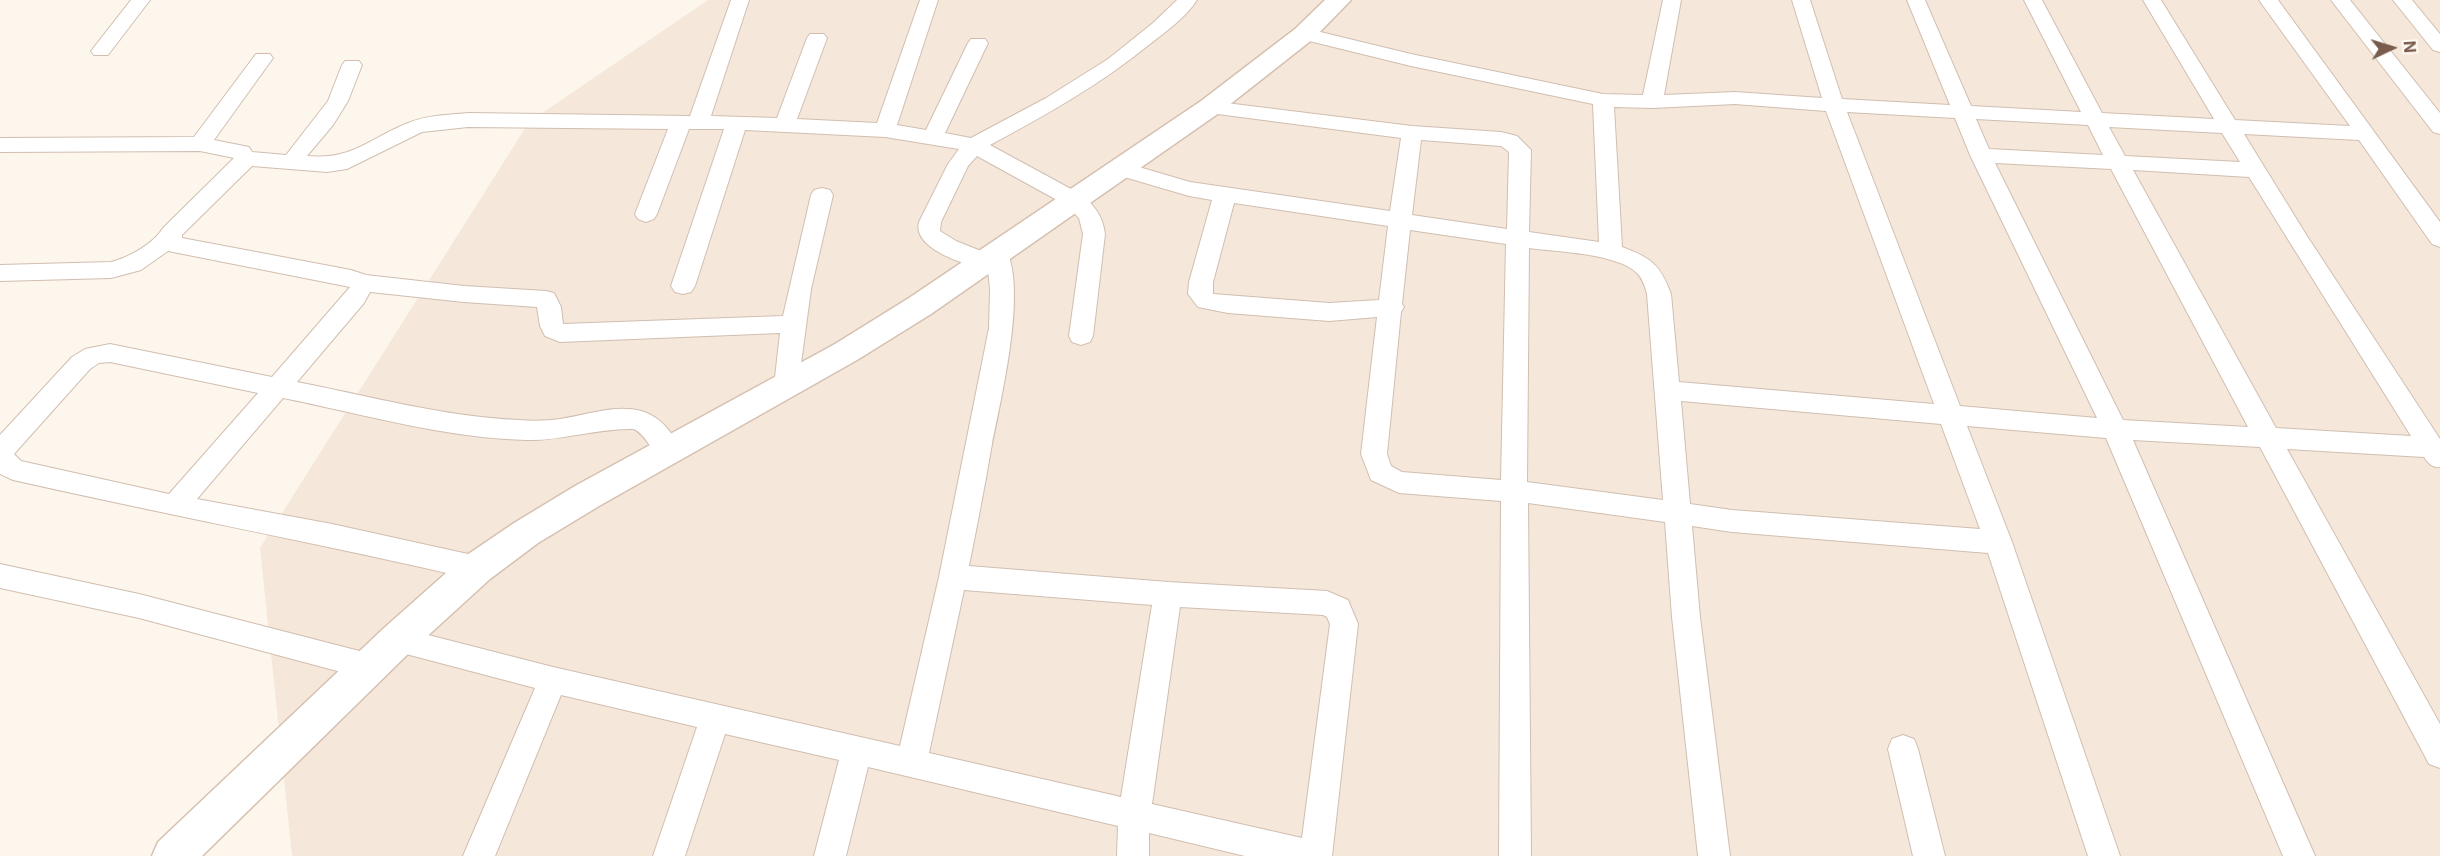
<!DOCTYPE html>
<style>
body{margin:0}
#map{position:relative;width:2440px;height:856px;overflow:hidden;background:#fdf6ec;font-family:Inter,sans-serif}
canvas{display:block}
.north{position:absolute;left:2362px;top:18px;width:60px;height:60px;-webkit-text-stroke:4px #fffaf3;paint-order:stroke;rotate:86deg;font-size:16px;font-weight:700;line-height:24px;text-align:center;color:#7a5c4d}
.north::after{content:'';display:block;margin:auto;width:21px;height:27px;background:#7a5c4d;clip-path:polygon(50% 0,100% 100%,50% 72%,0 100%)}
</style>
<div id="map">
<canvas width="2440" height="856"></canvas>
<div class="north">N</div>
</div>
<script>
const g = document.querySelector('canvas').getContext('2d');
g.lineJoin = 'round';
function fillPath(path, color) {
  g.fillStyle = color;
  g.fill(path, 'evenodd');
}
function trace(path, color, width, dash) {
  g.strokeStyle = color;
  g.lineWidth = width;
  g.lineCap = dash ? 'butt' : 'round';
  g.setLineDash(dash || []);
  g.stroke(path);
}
fillPath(new Path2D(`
 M708,0H2440V856H292L260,548L529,122Z`), '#f5e8da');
const street = new Path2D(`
 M131,0H150L108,55H94L91,51Z
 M731,0H749L711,116L777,118L807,38L810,34H824L827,38L797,119L877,123L920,0H938L897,125L926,130L968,43L971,39H985L988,43L945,133L971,138L1046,98L1108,59L1153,23L1177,0H1197C1186,17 1167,31 1150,44C1101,84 1046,115 990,145L1082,195C1095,206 1103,217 1105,234L1093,336L1090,342L1081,345L1072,342L1069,336L1083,234L1079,218L1066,205L977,156L968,166L941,222L940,231L956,241L986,253L989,248L997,246L1005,248C1028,287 1001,399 992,444C985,485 977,526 969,566L1168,582L1327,591L1348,600L1358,624L1332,856H1245L1149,833V856H1117L1118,826L868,767L846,856H814L839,760L725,734L685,856H653L697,727L561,695L495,856H463L535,688L387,649L383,640L387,631L397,627L553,667L900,746L939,577L989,328L990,290L988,269C967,266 912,249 919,222L948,164L959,149L885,137L745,130L695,286L691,292L683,294L675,292L671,286L724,129H689L657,214L654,219L646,222L638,219L635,214L668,129L468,127L422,132L347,169L327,172L252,166L182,235V238L351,270L366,275L464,286L546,291L554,293L561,307L563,324L783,316L811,195L814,190L822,188L830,190L833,195L811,289L798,386L795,393L786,395L777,393L774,386L780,333L560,342L545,336L540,326L537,307L464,302L370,292L364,303L297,382C370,396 444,417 519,420C532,421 546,421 560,419C586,415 616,404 641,411C662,417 673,434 682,452L678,459C653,468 653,439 634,429C597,428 562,441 526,440C444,438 363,414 283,398L197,499L332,524L477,556L487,560L491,568L487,576L477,580C323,544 167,515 13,480L0,474V435L72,357L85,349L110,344L272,377L350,287L168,251L141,270L111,278L0,281V265L111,262C130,257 153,244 163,228L234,158L200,151L0,152V138L194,137L256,54H270L273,58L214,140L249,147L252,152L286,155L328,101L342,65L345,61H359L362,65L348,101L333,125L307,156C353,160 368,139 408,123C427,115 448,115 468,113L690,116ZM110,362L258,393L169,494L21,461L14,454L90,369L99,363ZM964,590L1152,605L1121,797L929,753ZM1180,607L1323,615L1327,617L1330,624L1302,838L1152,804Z
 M1663,0H1681L1664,95L1735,92L1822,98L1792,0H1810L1842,99L1950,105L1907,0H1925L1971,106L2081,112L2024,0H2042L2102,113L2214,119L2143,0H2161L2235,120L2350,126L2259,0H2278L2440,222V247L2432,244L2359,140L2244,134L2307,236L2440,439V467C2432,468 2428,463 2424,457L2287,449L2440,724V768L2429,764L2260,447L2133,440L2315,856H2283L2106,438L1967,426L2012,542L2120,856H2088L1988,553L1732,532L1692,526L1700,617L1730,856H1698L1672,617L1665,522L1528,503L1531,856H1499L1501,501L1399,493L1371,480L1361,454L1377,317L1329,321L1228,313L1198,307L1188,294L1189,282L1212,200L1189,196L1114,174L1111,169L1114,164L1122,162L1190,182L1390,211L1401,138L1210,113L1203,112L1200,107L1203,102L1210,101L1412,126L1501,132L1517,136L1531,150L1529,232L1599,242L1593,104L1411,66L1297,38L1294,34L1297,30L1304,28L1411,54L1603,94L1643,95ZM1735,104L1826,111L1934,404L1679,382L1671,294C1660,264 1651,258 1622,247L1614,107L1652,108ZM1847,112L1955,118L1970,155L2097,418L1960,406ZM1976,119L2088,125L2103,155L1989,149ZM2109,127L2222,133L2240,162L2125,156ZM1421,140L1501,146L1509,152L1507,229L1412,215ZM1995,163L2111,169L2248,427L2123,420ZM2133,170L2249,177L2411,436L2276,428ZM1234,203L1388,226L1379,300L1329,303L1213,294V282ZM1410,230L1506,244L1501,480L1402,472L1391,466L1387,454L1401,312L1404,307L1402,304ZM1529,248C1557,252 1616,253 1637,273C1643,279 1645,287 1647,294L1663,500L1527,482ZM1681,401L1941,424L1980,529L1732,510L1690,504Z
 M2331,0H2350L2440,113V134L2433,132Z
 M2393,0H2412L2440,34V52L2433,50Z
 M0,564L139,594L371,654L381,658L386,667L381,676L371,680L139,618L0,588Z
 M1903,735L1914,739L1918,749L1945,856H1913L1888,749L1892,739Z`);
const secondary = new Path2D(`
 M1325,0H1351L1313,39L1219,113L931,314L857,360L599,506L538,543L490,579L410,652L202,856H152L158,842L384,628L464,557L514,523L575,486L835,344L909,298L1201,101L1295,29Z`);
trace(street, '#d1beb0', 2);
trace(secondary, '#d6c0b0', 3);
fillPath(street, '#fff');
fillPath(secondary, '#fff');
</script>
